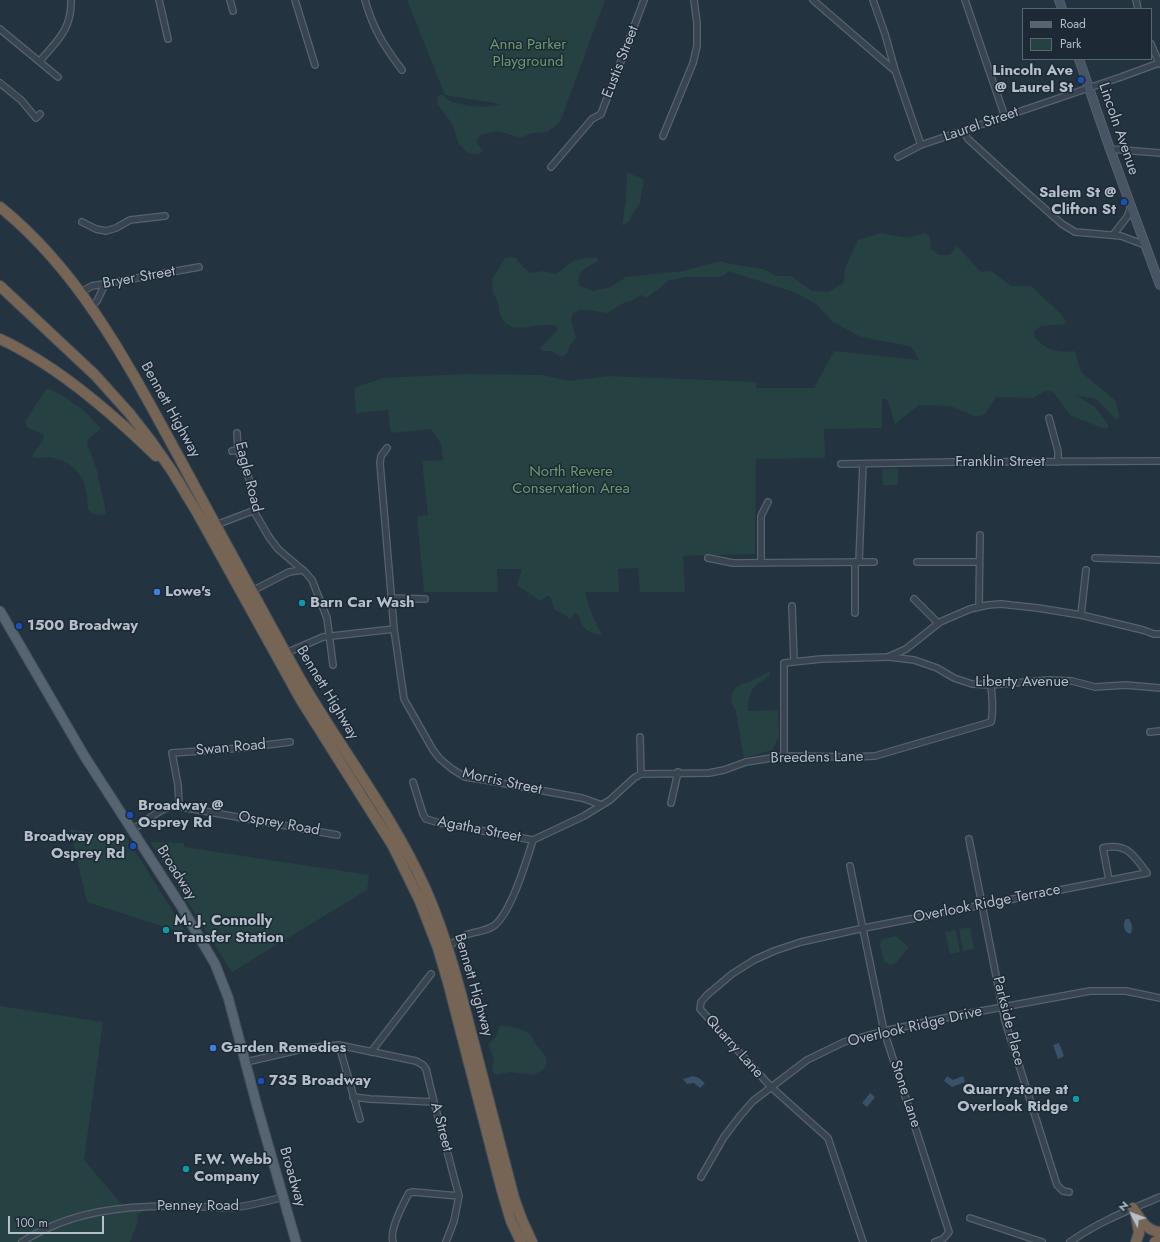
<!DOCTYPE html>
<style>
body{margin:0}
#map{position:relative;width:1160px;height:1242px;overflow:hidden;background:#243340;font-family:Jost,sans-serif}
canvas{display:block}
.legend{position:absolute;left:1022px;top:8px;width:130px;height:52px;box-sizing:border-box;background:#1d2935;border:1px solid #596571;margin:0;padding:5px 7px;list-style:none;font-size:12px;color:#b4bfca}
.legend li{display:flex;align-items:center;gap:8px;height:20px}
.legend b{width:20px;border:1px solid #596571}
.north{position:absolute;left:1112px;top:1194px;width:40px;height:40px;-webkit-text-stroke:3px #1d2935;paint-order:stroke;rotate:312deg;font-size:11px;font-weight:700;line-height:16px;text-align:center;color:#b4bfca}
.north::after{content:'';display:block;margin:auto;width:14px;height:18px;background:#b4bfca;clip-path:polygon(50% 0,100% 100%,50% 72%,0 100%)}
.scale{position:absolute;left:8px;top:1216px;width:96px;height:18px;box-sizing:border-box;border:2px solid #b4bfca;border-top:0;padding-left:5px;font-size:12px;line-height:14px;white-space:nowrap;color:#b4bfca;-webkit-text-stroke:3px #1d2935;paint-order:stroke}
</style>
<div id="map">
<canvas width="1160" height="1242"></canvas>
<ul class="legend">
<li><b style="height:5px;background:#566370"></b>Road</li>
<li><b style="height:11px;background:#264141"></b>Park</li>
</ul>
<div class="north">N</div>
<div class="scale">100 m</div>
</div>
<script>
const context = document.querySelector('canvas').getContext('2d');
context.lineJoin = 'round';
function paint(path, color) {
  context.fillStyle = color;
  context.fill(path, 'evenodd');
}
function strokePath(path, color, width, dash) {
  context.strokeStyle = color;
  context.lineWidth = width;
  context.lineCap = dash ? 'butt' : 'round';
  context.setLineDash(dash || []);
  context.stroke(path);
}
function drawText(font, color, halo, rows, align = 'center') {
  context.font = font + ' Jost,sans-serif';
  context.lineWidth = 3;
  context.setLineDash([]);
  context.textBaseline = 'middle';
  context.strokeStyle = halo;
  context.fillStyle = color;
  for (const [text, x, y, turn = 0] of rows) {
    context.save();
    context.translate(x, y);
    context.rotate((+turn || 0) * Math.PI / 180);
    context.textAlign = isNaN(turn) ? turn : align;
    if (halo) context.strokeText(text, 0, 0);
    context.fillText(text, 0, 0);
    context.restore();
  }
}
paint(new Path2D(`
 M407,0H605L560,122L547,132L532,133L520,138L498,131L480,135L476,142L483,151C476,160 462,150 458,142C455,136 455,130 452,124C448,117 442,110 437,104L438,96L442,94C445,97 448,100 452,102C463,106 490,109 500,104L445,95Z
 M629,173L644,180L640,203L635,210L629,221L622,226L626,199L627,174Z
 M881,233L907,238L925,233L930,237L931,249L939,255H950L957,246L981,272L991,271L1011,286H1031L1062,315L1066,324L1041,326L1034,331L1035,338C1049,351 1056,353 1075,351L1081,372L1116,401L1120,417L1116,420L1096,399L1075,395L1094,406L1108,424V428L1104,429L1070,415L1054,393L1047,390L1033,398L996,397L985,414L976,417L951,406L919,405L895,424L887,399H882V428L824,429L825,458L756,459L755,554L683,556L685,592H640L638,568L618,569L619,592H585L591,613L602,635C594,634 585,632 581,623C580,618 579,615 575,612L571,619L569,620L566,615L556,611L554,608L550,596H547L540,601L517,585L522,569H497L498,592H424L417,516L428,515L422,461L443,460L441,444L431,429L391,433L388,410L356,413L354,388L383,378L466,374L542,375L569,381L608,376L757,382L756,388H814L834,351L919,360L913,349L909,346L861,337L833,322L816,304L794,292L728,271L725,275L720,277H686L667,281L659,289L651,294L648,298L641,295L631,301L625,302L607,313L588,310H580L576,312L573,314L571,320L576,338L570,345L567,354L561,357L552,351H542L540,348L556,332L558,329L556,326C552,325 548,325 544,325C529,325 508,336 500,314C498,307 499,298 493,294L492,280L505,258L511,257L516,258L523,267L531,273L543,271L556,274L573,261L586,258H598V261C588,266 574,273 580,286L593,291L611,287L626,277L683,271L721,261L726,263L763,269L777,276H791L812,291L829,292L844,282L845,268L858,240Z
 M47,388C70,399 85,409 101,429L89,438L87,443L98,473V478L105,506L106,513L101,515L93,514L88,509C87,505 88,500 87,496C85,476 74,463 54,458C47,455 40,460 32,457C35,449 43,444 44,435L27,427L25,421Z
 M898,468V485H883L882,469Z
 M770,672V675C765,680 758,682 754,687C750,692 747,705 748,711L778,710L779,737L772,750L744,758L736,712L737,711C729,704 729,691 740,685C745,683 750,682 755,679C760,677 764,673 770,672Z
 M70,829L127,838L184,929L180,932L87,902Z
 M150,842L184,843V847L369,875L367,890L232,972Z
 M970,927L974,949L963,951L959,929Z
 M956,930L960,952L950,954L945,932Z
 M896,936L909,947L895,964L890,965L884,962L880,944L883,939Z
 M0,1006L103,1022L84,1160L124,1207L143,1210L141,1213L137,1214L138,1222L130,1242H0Z
 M500,1025C507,1026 526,1029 531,1035C533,1038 534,1043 537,1046C542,1052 546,1054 547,1062L543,1070L533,1075L511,1072L497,1075L494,1073L492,1069L494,1059L488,1045L489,1043L495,1038Z`), '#264141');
paint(new Path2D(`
 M1126,919H1129C1132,924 1134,930 1130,934C1124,932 1122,924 1126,919Z
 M1059,1043L1064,1056L1058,1059L1053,1045Z
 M693,1076L699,1078L705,1083L700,1088L694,1083L687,1084L683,1079Z
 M947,1076L953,1080L963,1076L965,1082L952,1087L944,1081Z
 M870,1093L875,1097L867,1107L862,1103Z`), '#385269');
const street = new Path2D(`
 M159,0L168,39
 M230,0L233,11
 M295,0L315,65
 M365,0C373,29 384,46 402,70
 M813,0L894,70
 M873,0L885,34L895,70L921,145
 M965,0L1005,117
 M1136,0L1138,9
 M0,29L58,77
 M1151,44L1159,63
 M40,61C57,41 72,29 71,0
 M0,83L21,100L36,118L40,114
 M963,131L968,139L1026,192L1062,224L1075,232L1121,236L1145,245
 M663,136L693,63L697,46V23L694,0
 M1110,149L1160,153
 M898,157L921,145L1121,77L1159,63L1160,64
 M551,167L592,119L601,114L644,0
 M82,222L96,229L106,231L116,228L130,220L165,216
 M1113,235L1127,217L1131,207
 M81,292L92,286L199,267
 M91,307L97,301L105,284
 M1049,418L1058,451V462
 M237,433L238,450L249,479L255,507V513L269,537L278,549L306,573L312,580L327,618L333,665
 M387,448L381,456L380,463L394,629L404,699L433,750L440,759L452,769L465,777L485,780L582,798L602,805
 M232,451L238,450
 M841,464L954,462L1160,461
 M216,525L255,510
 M708,558L733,563L874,562
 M1095,558L1160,560
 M761,562V516L768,502
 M859,562L863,464
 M917,562H979
 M252,591L289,572L303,570
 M392,598L425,599
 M914,599L938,623
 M792,606L794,662
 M979,606L980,535
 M855,613V562
 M1081,615L1086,570
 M286,653L323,637L394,629
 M889,657L914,660L937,668L954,678L972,684L991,685L1049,680L1072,681L1095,687L1126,685L1160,688
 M1150,732L1160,731
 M640,737L641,774
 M784,756V663L821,659L888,657L906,649L940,622L970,609L988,605L1001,604L1038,608L1081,615L1143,630L1154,634H1160
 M413,782L423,814L426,819L440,823L533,840
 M671,803L678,772
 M179,806L178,785L172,753L242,748L290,742
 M132,830C145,822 161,807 176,806L337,835
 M969,839L1005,1021L1057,1185L1063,1191L1069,1192
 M850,866L884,1031L949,1232L943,1239L935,1242
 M448,947C453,943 460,938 466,935C475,931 486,932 495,925C512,910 526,862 533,840L584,816L610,800L634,778L641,774L709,773L724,770L746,762L784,756L852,757L875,756L991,722C994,710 992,697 991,685
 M339,1045L360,1119
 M371,1052L431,974
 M246,1062L307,1048L339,1045L416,1061L423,1065L426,1069L434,1102L459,1196L454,1221L446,1242
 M353,1097L370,1099L434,1102
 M701,1177L724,1137L740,1116L753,1101L807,1060L844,1042L884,1031L954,1016L1090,991H1126L1160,998
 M970,1218L1042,1242
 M22,1242C70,1211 125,1205 180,1206C200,1206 219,1209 238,1207C253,1205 268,1201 283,1197
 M393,1242C389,1230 403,1204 409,1193L413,1192L459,1196
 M863,1242L828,1138L771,1087L700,1009L701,1002L707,995L732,974L754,960L774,951L801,942L864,928L1147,873C1134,856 1127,842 1103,848L1109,880
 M1070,1242C1098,1222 1129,1210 1160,1197`);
const secondary = new Path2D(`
 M1059,0L1062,9
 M1079,59L1110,149L1160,285`);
const primary = new Path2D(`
 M0,611L85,757L181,906L215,964L228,997L257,1106L296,1242`);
const highway = new Path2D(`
 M0,207C82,273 130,368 180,459C219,532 259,604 299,677C340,748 392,814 426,890C447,938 460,989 473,1040C487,1093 500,1145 514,1198L522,1220L532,1242
 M0,286L95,375L130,414L151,441L172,471L198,514L301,700L393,846L419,899L438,948L448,982L501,1187L511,1221L521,1242
 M0,339C14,345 27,353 40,361C83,388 120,421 156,456
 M1133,1208C1140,1219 1146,1231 1160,1232
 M1136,1215L1139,1233L1136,1242
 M1155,1242L1160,1240`);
strokePath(street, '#56626d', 8);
strokePath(secondary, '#56626d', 10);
strokePath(primary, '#44505c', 11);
strokePath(highway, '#434f5a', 12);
strokePath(street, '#384450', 5.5);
strokePath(secondary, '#465463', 8);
strokePath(primary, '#566370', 9);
strokePath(highway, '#766555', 10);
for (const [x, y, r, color] of [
 [1081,80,4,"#1a4fb4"],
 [1124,202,4,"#1a4fb4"],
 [157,592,4,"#3f7fe0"],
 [302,603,4,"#0f9aa8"],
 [19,626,4,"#1a4fb4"],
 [130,815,4,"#1a4fb4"],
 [133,846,4,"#1a4fb4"],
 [166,930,4,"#0f9aa8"],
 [213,1048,4,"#3f7fe0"],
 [261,1081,4,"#1a4fb4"],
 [1076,1099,4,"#0f9aa8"],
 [186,1169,4,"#0f9aa8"]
]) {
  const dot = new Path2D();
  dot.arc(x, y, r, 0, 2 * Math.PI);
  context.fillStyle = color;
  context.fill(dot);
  strokePath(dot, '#1d2935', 1.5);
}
drawText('15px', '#6a9c70', '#1d2935', [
 ["Anna Parker",528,45],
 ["Playground",528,62],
 ["North Revere",571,472],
 ["Conservation Area",571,489]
]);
drawText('15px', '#b4bfca', '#1d2935', [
 ["Eustis Street",621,62,-69],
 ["Laurel Street",981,125,-19],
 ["Lincoln Avenue",1118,129,71],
 ["Bryer Street",139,278,-10],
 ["Bennett Highway",170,410,61],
 ["Franklin Street",1000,462],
 ["Eagle Road",248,477,76],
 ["Liberty Avenue",1022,682],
 ["Bennett Highway",327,693,59],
 ["Swan Road",231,748,-5],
 ["Breedens Lane",817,758,-1],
 ["Morris Street",502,782,12],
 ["Osprey Road",279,824,10],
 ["Agatha Street",479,830,11],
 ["Broadway",176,873,58],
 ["Overlook Ridge Terrace",987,904,-11],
 ["Bennett Highway",473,985,74],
 ["Parkside Place",1008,1021,76],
 ["Overlook Ridge Drive",915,1027,-13],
 ["Quarry Lane",734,1047,48],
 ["Stone Lane",905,1094,72],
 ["A Street",441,1127,75],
 ["Broadway",292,1177,74],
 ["Penney Road",198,1206]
]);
drawText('bold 15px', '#b4bfca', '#1d2935', [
 ["Lincoln Ave",1073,71,"right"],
 ["@ Laurel St",1073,88,"right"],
 ["Salem St @",1116,193,"right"],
 ["Clifton St",1116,210,"right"],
 ["Lowe's",165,592],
 ["Barn Car Wash",310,603],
 ["1500 Broadway",27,626],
 ["Broadway @",138,806],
 ["Osprey Rd",138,823],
 ["Broadway opp",125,837,"right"],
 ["Osprey Rd",125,854,"right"],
 ["M. J. Connolly",174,921],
 ["Transfer Station",174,938],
 ["Garden Remedies",221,1048],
 ["735 Broadway",269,1081],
 ["Quarrystone at",1068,1090,"right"],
 ["Overlook Ridge",1068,1107,"right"],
 ["F.W. Webb",194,1160],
 ["Company",194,1177]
], 'left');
</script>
